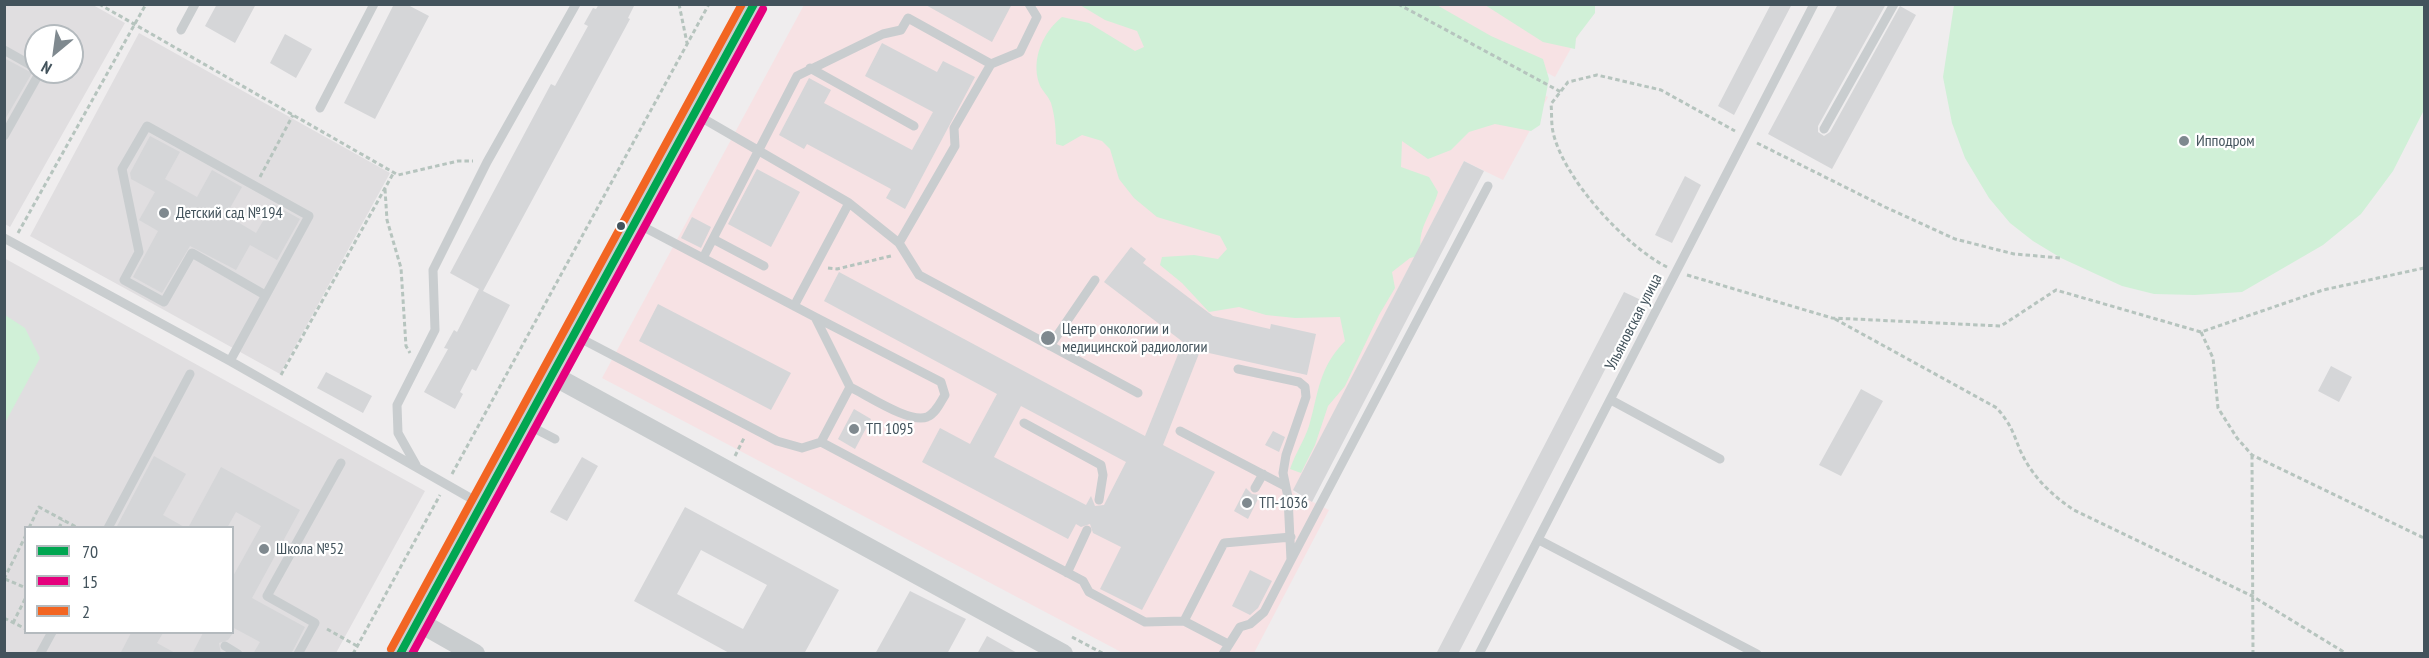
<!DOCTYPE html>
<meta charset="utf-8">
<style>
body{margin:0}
#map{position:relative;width:2429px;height:658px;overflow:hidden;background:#efedee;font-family:"PT Sans Narrow",sans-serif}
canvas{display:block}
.frame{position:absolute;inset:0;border:6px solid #43535c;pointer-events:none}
.legend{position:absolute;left:24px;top:526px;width:210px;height:108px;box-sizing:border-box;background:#fff;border:2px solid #b4babe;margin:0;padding:8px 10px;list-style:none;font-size:18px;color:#43535c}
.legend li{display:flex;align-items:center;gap:12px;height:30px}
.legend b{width:30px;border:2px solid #b4babe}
.north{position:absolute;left:24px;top:24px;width:60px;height:60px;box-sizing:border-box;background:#fff;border:2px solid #b4babe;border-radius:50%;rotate:209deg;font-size:16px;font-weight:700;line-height:24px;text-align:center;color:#43535c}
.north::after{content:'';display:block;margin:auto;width:21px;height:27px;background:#7f898f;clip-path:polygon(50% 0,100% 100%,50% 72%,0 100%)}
</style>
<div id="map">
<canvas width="2429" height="658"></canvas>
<div class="frame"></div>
<ul class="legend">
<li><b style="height:8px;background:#00a651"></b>70</li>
<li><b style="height:8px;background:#e5007d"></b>15</li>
<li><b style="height:8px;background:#f26522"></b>2</li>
</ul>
<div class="north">N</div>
</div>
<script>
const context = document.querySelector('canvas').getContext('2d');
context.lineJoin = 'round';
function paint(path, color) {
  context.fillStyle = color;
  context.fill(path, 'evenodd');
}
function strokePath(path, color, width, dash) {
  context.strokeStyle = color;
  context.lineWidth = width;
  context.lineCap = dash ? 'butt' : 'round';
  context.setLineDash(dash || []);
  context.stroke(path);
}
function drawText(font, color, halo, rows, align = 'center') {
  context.font = font + ' "PT Sans Narrow",sans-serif';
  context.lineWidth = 4.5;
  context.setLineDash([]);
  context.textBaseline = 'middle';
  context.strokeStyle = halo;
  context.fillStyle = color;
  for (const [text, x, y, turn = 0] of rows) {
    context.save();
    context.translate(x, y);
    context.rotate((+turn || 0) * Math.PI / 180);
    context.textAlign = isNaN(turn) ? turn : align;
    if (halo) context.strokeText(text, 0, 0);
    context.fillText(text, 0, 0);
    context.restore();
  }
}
paint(new Path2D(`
 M5,5H93L125,23L10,227L5,224ZM36,36H72V72H36Z
 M139,33L390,173L280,374L30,236Z
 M4,258L425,491L336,653H5ZM26,528H232V632H26Z`), '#e0dee0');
paint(new Path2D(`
 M804,5H1374L1548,97L1503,180L1464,161L1293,492L1329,510L1254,653H1123L602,378Z
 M1420,5H1595L1555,77Z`), '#f7e2e4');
paint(new Path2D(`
 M1435,4L1491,36L1543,59L1549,79L1540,125L1531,131L1495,124L1469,132L1451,150L1428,159L1402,141L1401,167L1429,177L1438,192C1432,214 1415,230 1422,255L1410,258L1392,272L1395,288L1379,315L1345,386L1328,406L1315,445L1301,473L1290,469C1295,454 1304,441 1309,426C1319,392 1318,369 1345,341L1340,317L1295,318L1266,315L1239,307L1209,312L1182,283L1160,265L1162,257L1194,255L1218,259L1227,249L1220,236L1157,217L1134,198L1119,179L1110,149L1102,141L1082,135L1063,146L1056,144C1056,130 1055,116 1051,103C1048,95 1041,90 1039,83C1031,59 1043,32 1062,17L1089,23L1135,51L1144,47L1137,31L1105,20L1080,5Z
 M1485,5H1595V13L1576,38L1575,49L1543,42Z
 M1954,5H2424V110L2393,171L2361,214L2323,245L2242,292L2195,295L2154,294L2122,286L2061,258L2033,241L2010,223L1989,198L1965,158L1952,123L1943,77Z
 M5,315L25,328L40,358L5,423Z`), '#d0f0d7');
paint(new Path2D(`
 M217,4H256L235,43L205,26Z
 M394,4H406L429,16L375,119L344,103Z
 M599,4H635L628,18L630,19L483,291L510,305L476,371L472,369L460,392L463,394L455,409L424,392L448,349L444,348L454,330L457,332L479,289L450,273L551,84L555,86L588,26L584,24L593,8L596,9Z
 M924,4H1012L992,42Z
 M1771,4H1792L1734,115L1718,106Z
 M1838,4H1886L1818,126V132L1824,136L1830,132L1900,6L1916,15L1832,169L1768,134Z
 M285,34L312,49L296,78L270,63Z
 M882,43L937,72L943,61L975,77L905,209L886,198L891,189L807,144L804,149L779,135L809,78L831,90L824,103L912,150L933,112L865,76Z
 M4,58L32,73L4,121Z
 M150,136L180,152L165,179L197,197L212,170L242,187L226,215L256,233L273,204L300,219L277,260L250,245L236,270L190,246L162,293L133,277L158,231L139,220L155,192L131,179L130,173Z
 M1464,161L1484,171L1312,502L1293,490Z
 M757,169L800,192L771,247L728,224Z
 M1685,176L1701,185L1672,243L1655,235Z
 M692,217L711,227L701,248L681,238Z
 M1131,247L1146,259L1143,263L1213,316L1270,329L1271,324L1316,334L1307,375L1200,351L1163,445L1215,472L1142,610L1100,589L1121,547L1093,533L1090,524L1081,527L1076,524L1068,539L922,462L940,428L970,444L997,394L824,301L839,272L1145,436L1183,342L1104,282ZM1021,406L1126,462L1104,505L1095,506L1091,496L1086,505L994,457Z
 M1624,292L1641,300L1458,654H1436Z
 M658,304L791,373L771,410L639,341Z
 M2331,366L2352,377L2339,402L2318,391Z
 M326,372L372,396L363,413L317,388Z
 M1861,389L1883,401L1841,476L1819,465Z
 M854,409L871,419L855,449L838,439Z
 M1273,431L1285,437L1279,452L1265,445Z
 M154,456L186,474L163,515L186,528H116Z
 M582,457L598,466L567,521L550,512Z
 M221,467L300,510L252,598L305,627L291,654H253L260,642L232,627V578L261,526L236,512L227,528H188Z
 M1246,488L1252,494L1260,495L1248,519L1234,511Z
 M685,507L839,590L804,654H731L634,601ZM701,550L767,585L743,629L677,594Z
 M1250,570L1272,581L1258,608L1250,615L1232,606Z
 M910,591L966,619L947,654H875Z
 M131,633H163L157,643L177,654H120Z
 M203,633H233L228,640L219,643L221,654H192Z
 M987,636L1019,654H977Z`), '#d5d6d8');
strokePath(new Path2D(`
 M99,4L398,175L458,161H473
 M679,4L687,43
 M1398,4L1561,92
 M1757,143L1885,207L1955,239L2014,254L2061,258
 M260,177L293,115
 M385,189L387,220L401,268L406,346L410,353
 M18,233L146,4
 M1667,267C1625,246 1563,178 1553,132C1551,123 1552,113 1551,104L1568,82L1597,75L1661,90L1735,131
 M828,268L837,269L891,256
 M1687,275L1832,318L2001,326L2056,290L2201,332L2323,290L2424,268
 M1835,319L1997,408C2011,425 2012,430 2020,450C2031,475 2051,495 2074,510L2252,596L2347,654
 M2201,332L2213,358L2218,408L2237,438L2252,455L2424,538
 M281,375L394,172
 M2252,455L2253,654
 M735,456L744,438
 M452,474L709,4
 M29,528L39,507L78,528
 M59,528L63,520
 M4,579L26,535
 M5,579L26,588
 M4,618L26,629
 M13,623L26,597
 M327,629L357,646
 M1072,637L1104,654
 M353,654L440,495`), '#b6c4be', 3, [4.5, 3]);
strokePath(new Path2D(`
 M181,30L195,4
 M4,50L36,68
 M991,64L1020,52L1037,17L1029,4
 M810,68L914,126
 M320,108L374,4
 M697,115L849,203L899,243L919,275L1138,393
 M1824,129L1894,4
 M4,136L40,72
 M638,224L815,317L850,387L821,442L1083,581L1089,592L1145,622L1184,621L1228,644
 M4,238L230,361L479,503
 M713,239L764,266
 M703,258L797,76L883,34L901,30L908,18L991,64L954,128L955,146L899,243
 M794,306L849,203
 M815,317L941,382L945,395C940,403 936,413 927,417C910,424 867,395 850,387
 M576,336L777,441L802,448L821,442
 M1050,346L1095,280
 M230,361L309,216L147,126L122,169L139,252L124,280L164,302L192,253L265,295
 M1611,400L1720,459
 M1024,423L1101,465L1103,475L1099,500
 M528,425L555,439
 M1180,431L1285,486
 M416,465L398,433L397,405L435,330L433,270L487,162L576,4
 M1255,488L1263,474
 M108,528L190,374
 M1539,540L1757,654
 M1291,560L1488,186
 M1067,573L1087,530
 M1184,621L1224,543L1291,537
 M225,646L238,654
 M40,654L52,632
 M298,654L315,623L267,596L341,463
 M1223,654L1240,627L1250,624L1264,612L1291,560L1288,497L1283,473L1286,455L1306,397L1305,387L1299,382L1238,369
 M1479,654L1814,4`), '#c9cdcf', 9);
strokePath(new Path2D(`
 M552,375L1063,654
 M417,621L475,654`), '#c9cdcf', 20);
strokePath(new Path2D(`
 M400,654L754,4`), '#caced1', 27);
strokePath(new Path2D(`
 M400,654L754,4`), '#00a651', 8);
strokePath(new Path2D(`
 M412,654L763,9`), '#e5007d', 8);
strokePath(new Path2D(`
 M391,649L742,4`), '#f26522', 8);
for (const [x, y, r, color] of [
 [2184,141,6,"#7f898f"],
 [164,213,6,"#7f898f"],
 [621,226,5,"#43535c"],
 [1048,338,8,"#7f898f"],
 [854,429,6,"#7f898f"],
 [1247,503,6,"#7f898f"],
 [264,549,6,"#7f898f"]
]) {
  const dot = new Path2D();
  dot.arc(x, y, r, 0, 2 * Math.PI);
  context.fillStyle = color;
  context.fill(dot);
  strokePath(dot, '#fff', 2);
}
drawText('16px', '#43535c', '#fff', [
 ["Ипподром",2196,141],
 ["Детский сад №194",176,213],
 ["Центр онкологии и",1062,329],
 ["медицинской радиологии",1062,347],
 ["ТП 1095",866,429],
 ["ТП-1036",1259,503],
 ["Школа №52",276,549]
], 'left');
drawText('16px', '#43535c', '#fff', [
 ["Ульяновская улица",1634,322,-63]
]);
</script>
